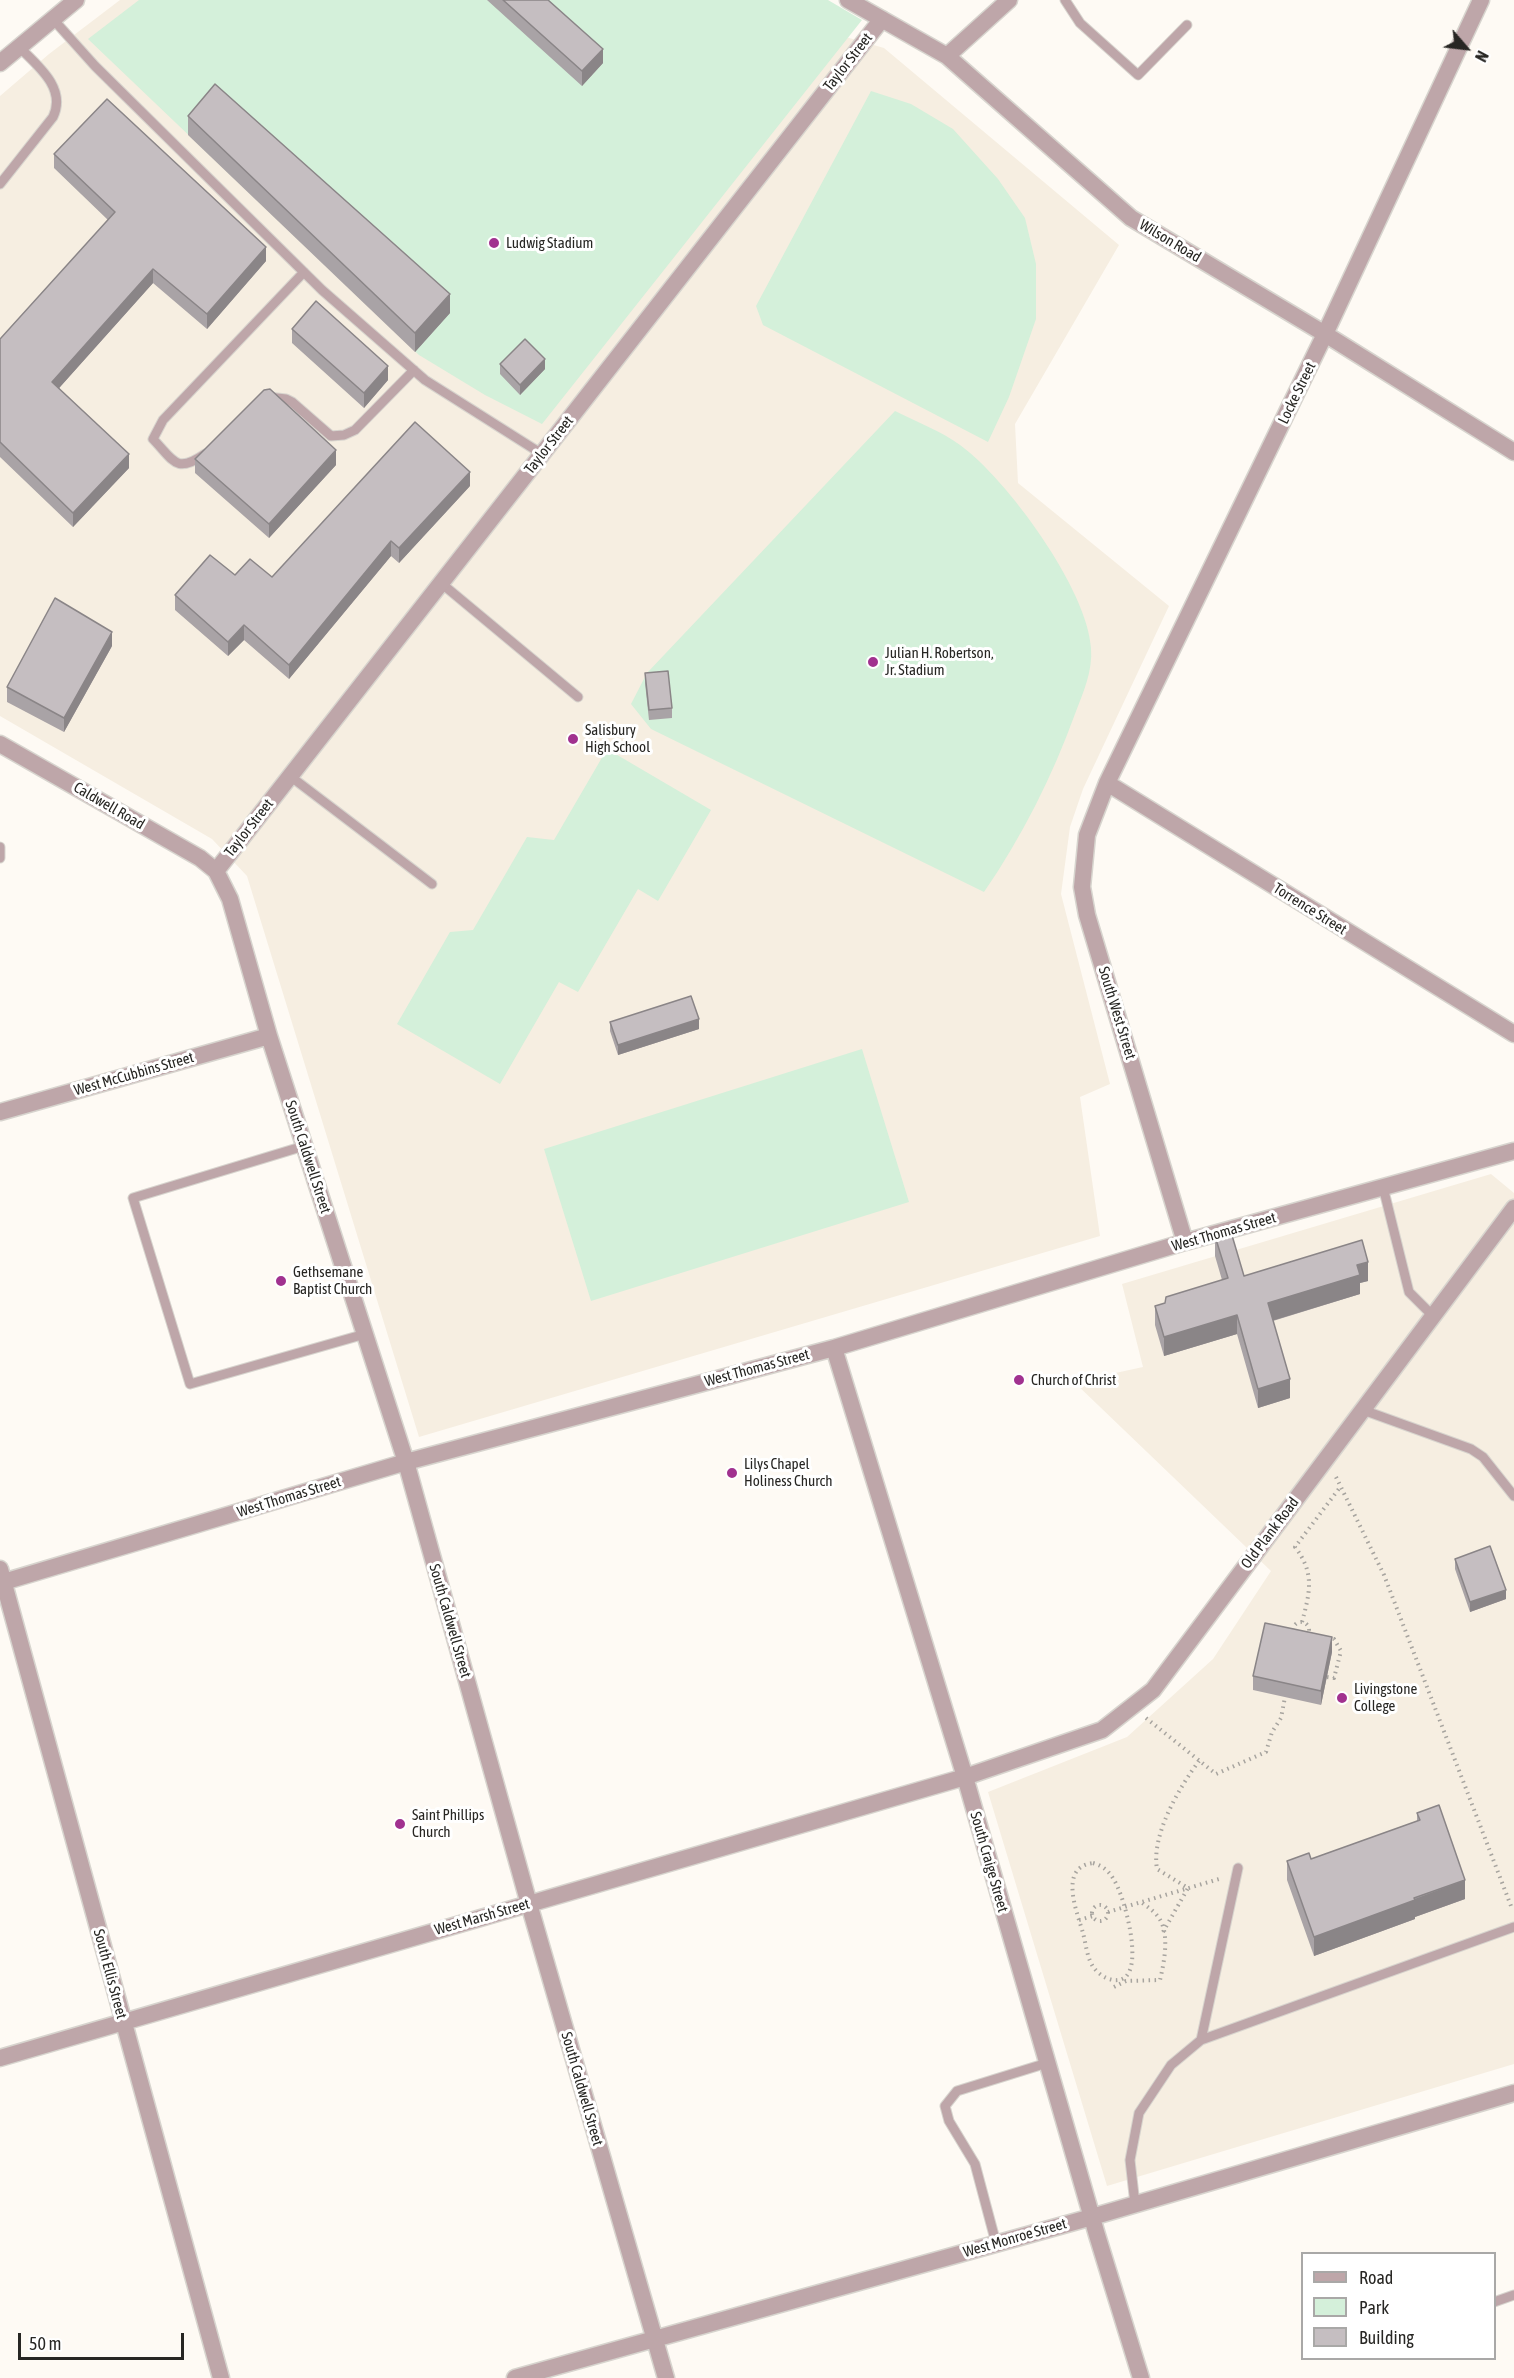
<!DOCTYPE html>
<style>
body{margin:0}
#map{position:relative;width:1514px;height:2378px;overflow:hidden;background:#fefaf4;font-family:"Asap Condensed",sans-serif}
canvas{display:block}
.legend{position:absolute;left:1301px;top:2252px;width:195px;height:108px;box-sizing:border-box;background:#fff;border:2px solid #a9a8a7;margin:0;padding:8px 10px;list-style:none;font-size:18px;color:#272623}
.legend li{display:flex;align-items:center;gap:12px;height:30px}
.legend b{width:30px;border:2px solid #a9a8a7}
.north{position:absolute;left:1436px;top:18px;width:60px;height:60px;-webkit-text-stroke:4px #fff;paint-order:stroke;rotate:118deg;font-size:16px;font-weight:700;line-height:24px;text-align:center;color:#272623}
.north::after{content:'';display:block;margin:auto;width:21px;height:27px;background:#272623;clip-path:polygon(50% 0,100% 100%,50% 72%,0 100%)}
.scale{position:absolute;left:18px;top:2333px;width:166px;height:27px;box-sizing:border-box;border:3px solid #272623;border-top:0;padding-left:8px;font-size:18px;line-height:21px;white-space:nowrap;color:#272623;-webkit-text-stroke:4px #fff;paint-order:stroke}
</style>
<div id="map">
<canvas width="1514" height="2378"></canvas>
<ul class="legend">
<li><b style="height:8px;background:#bea6a9"></b>Road</li>
<li><b style="height:16px;background:#d4f0da"></b>Park</li>
<li><b style="height:16px;background:#c5bec1"></b>Building</li>
</ul>
<div class="north">N</div>
<div class="scale">50 m</div>
</div>
<script>
const context = document.querySelector('canvas').getContext('2d');
context.lineJoin = 'round';
function paint(path, color) {
  context.fillStyle = color;
  context.fill(path, 'evenodd');
}
function strokePath(path, color, width, dash) {
  context.strokeStyle = color;
  context.lineWidth = width;
  context.lineCap = dash ? 'butt' : 'round';
  context.setLineDash(dash || []);
  context.stroke(path);
}
function drawText(font, color, halo, rows, align = 'center') {
  context.font = font + ' "Asap Condensed",sans-serif';
  context.lineWidth = 6;
  context.setLineDash([]);
  context.textBaseline = 'middle';
  context.strokeStyle = halo;
  context.fillStyle = color;
  for (const [text, x, y, turn = 0] of rows) {
    context.save();
    context.translate(x, y);
    context.rotate((+turn || 0) * Math.PI / 180);
    context.textAlign = isNaN(turn) ? turn : align;
    if (halo) context.strokeText(text, 0, 0);
    context.fillText(text, 0, 0);
    context.restore();
  }
}
paint(new Path2D(`
 M120,0H758L790,21L884,48L1119,245L1015,424L1018,483L1169,606L1083,789L1070,827L1061,894L1110,1084L1080,1097L1100,1236L419,1437L247,876L212,839L0,716V96L49,54Z
 M1491,1174L1514,1193V2064L1107,2186L988,1792L1127,1737L1213,1659L1271,1571L1074,1382L1143,1367L1122,1284Z`), '#f6eee1');
paint(new Path2D(`
 M139,0H828L862,20L542,424L485,395L419,355L88,39Z
 M871,91L911,104L953,129L998,179L1025,218L1036,264V319L1009,397L988,442L763,325L756,306Z
 M895,411C917,422 941,431 960,445C1007,479 1088,590 1091,648C1093,671 1083,693 1075,714C1052,777 1022,837 984,892L651,729L631,704L647,673Z
 M607,749L711,810L658,901L638,889L578,992L559,982L500,1084L397,1024L450,932L473,930L527,837L554,840Z
 M862,1049L909,1202L591,1301L544,1149Z`), '#d4f0da');
const service = new Path2D(`
 M1065,0L1080,23L1138,75L1187,25
 M52,18L95,66L322,290L425,380L542,454
 M0,184L53,117C67,88 37,65 18,46
 M268,397L286,399L292,402L331,436L344,435L355,430L414,370
 M205,454C176,474 174,461 153,439L163,420L304,272
 M441,583L578,697
 M290,776L432,884
 M0,847V858
 M304,1146L133,1198L190,1384L365,1334
 M1383,1187L1409,1292L1433,1316
 M1363,1410L1471,1449L1483,1457L1514,1496
 M1201,2040L1238,1868
 M1135,2204L1130,2160L1139,2113L1171,2065L1201,2040L1514,1927
 M996,2243L975,2164L949,2121L945,2106L957,2091L1047,2063
 M1494,2302L1514,2295`);
const minor = new Path2D(`
 M848,0L947,56L1131,218L1325,334L1514,452
 M947,56L1009,0
 M0,744L200,858L216,871L230,899L269,1036L406,1462L529,1904L666,2378
 M1107,783L1514,1034
 M216,871L882,19
 M0,1112L269,1036
 M1185,1242L1087,915L1082,887L1087,835L1107,783L1325,334L1481,0
 M834,1348L965,1777L1097,2235L1141,2378
 M0,1569L221,2378
 M0,1583L406,1462L834,1348L1185,1242L1514,1151
 M0,2058L965,1777L1102,1730L1153,1690L1514,1208
 M515,2378L1092,2217L1514,2093`);
const tertiary = new Path2D(`
 M0,63L76,0`);
strokePath(service, '#d7d4ce', 11);
strokePath(minor, '#d7d4ce', 19);
strokePath(tertiary, '#d7d4ce', 19);
strokePath(new Path2D(`
 M1336,1477L1384,1575L1511,1906L1514,1905
 M1293 1630a8 8 0 1 1 16 0a8 8 0 1 1-16 0Z
 M1302,1622C1310,1592 1315,1573 1295,1547L1341,1486
 M1327,1677L1334,1678L1341,1651L1334,1639L1330,1638
 M1146,1718L1216,1774L1266,1752L1272,1732L1281,1718L1285,1697
 M1093,1863C1103,1866 1109,1871 1114,1880C1124,1895 1145,1970 1122,1979C1112,1983 1100,1976 1094,1968C1087,1959 1086,1944 1083,1933C1077,1912 1058,1867 1093,1863Z
 M1092 1913a8 8 0 1 1 16 0a8 8 0 1 1-16 0Z
 M1108,1912L1219,1879
 M1079,1920L1093,1916
 M1163,1932L1188,1888L1157,1869C1151,1835 1179,1788 1199,1761
 M1114,1987L1126,1981L1160,1980C1164,1963 1170,1934 1159,1918C1155,1912 1148,1907 1141,1902`), '#a7a49f', 4, [1.5, 4.5]);
strokePath(service, '#bea6a9', 9);
strokePath(minor, '#bea6a9', 16);
strokePath(tertiary, '#bea6a9', 16);
paint(new Path2D(`
 M487,0H548L603,63L582,86Z
 M188,116L450,313L415,352L188,135Z
 M54,154L266,261L207,329L153,283L59,388L129,468L73,527L0,457V339L108,220L54,168Z
 M292,329L388,380L364,408L292,343Z
 M500,364L545,369L520,395L500,374Z
 M195,459L336,465L269,538L195,473Z
 M470,486L399,563L391,556L289,679L244,640L228,656L175,610V595L235,575L272,577Z
 M112,646L64,732L7,702V687Z
 M645,673L672,708V718L649,720L645,683Z
 M610,1022L699,1029L618,1055L610,1031Z
 M1215,1236L1244,1276L1368,1281L1360,1283V1294L1273,1321L1290,1398L1258,1408L1237,1334L1164,1356L1155,1325V1306L1165,1303L1222,1280L1215,1256Z
 M1455,1559L1506,1599L1470,1612L1455,1569Z
 M1332,1652L1321,1705L1253,1690V1676Z
 M1417,1813L1465,1899L1415,1917V1919L1314,1956L1287,1880V1861L1311,1859L1417,1821Z`), '#a9a3a6');
paint(new Path2D(`
 M603,49V63L582,86V71Z
 M266,247V261L207,329V314Z
 M153,269V283L52,396V382Z
 M450,294V313L415,352V333Z
 M545,359V369L520,395V385Z
 M388,366V380L364,408V393Z
 M336,450V465L269,538V524Z
 M129,454V468L73,527V513Z
 M470,472V486L399,563V548Z
 M391,541V556L289,679V665Z
 M244,625V640L228,656V642Z
 M112,632V646L64,732V718Z
 M699,1019V1029L618,1055V1045Z
 M1368,1262V1281L1360,1283V1294L1268,1322V1303L1357,1265Z
 M1237,1315V1334L1164,1356V1337Z
 M1290,1379V1398L1258,1408V1389Z
 M1506,1590V1599L1470,1612V1602Z
 M1332,1637V1652L1321,1705V1691Z
 M1465,1880V1899L1415,1917V1919L1314,1956V1937Z`), '#8a8587');
const building = new Path2D(`
 M503,0H548L603,49L582,71Z
 M215,84L450,294L415,333L188,116Z
 M107,99L266,247L207,314L153,269L52,382L129,454L73,513L0,442V339L115,212L54,154Z
 M316,301L388,366L364,393L292,329Z
 M525,339L545,359L520,385L500,364Z
 M270,389L336,450L269,524L195,459L264,390Z
 M415,422L470,472L399,548L391,541L289,665L244,625L228,642L175,595L210,555L235,575L250,559L272,577Z
 M55,598L112,632L64,718L7,687Z
 M668,671L672,708L649,710L645,673Z
 M691,996L699,1019L618,1045L610,1022Z
 M1231,1232L1244,1276L1362,1240L1368,1262L1357,1265L1360,1275L1268,1303L1290,1379L1258,1389L1237,1315L1164,1337L1155,1306L1165,1303L1166,1297L1228,1278L1215,1236Z
 M1490,1546L1506,1590L1470,1602L1455,1559Z
 M1265,1623L1332,1637L1321,1691L1253,1676Z
 M1439,1805L1465,1880L1414,1898L1415,1900L1314,1937L1287,1861L1309,1853L1311,1859L1420,1820L1417,1813Z`);
paint(building, '#c5bec1');
strokePath(building, '#8a8587', 1.5);
for (const [x, y, r, color] of [
 [494,243,6,"#a1318f"],
 [873,662,6,"#a1318f"],
 [573,739,6,"#a1318f"],
 [281,1281,6,"#a1318f"],
 [1019,1380,6,"#a1318f"],
 [732,1473,6,"#a1318f"],
 [1342,1698,6,"#a1318f"],
 [400,1824,6,"#a1318f"]
]) {
  const dot = new Path2D();
  dot.arc(x, y, r, 0, 2 * Math.PI);
  context.fillStyle = color;
  context.fill(dot);
  strokePath(dot, '#fff', 2);
}
drawText('15px', '#272623', '#fff', [
 ["Taylor Street",848,62,-52],
 ["Wilson Road",1170,241,31],
 ["Locke Street",1297,393,-64],
 ["Taylor Street",549,445,-52],
 ["Caldwell Road",109,806,30],
 ["Taylor Street",249,828,-52],
 ["Torrence Street",1310,909,32],
 ["South West Street",1117,1013,73],
 ["West McCubbins Street",134,1074,-16],
 ["South Caldwell Street",308,1157,72],
 ["West Thomas Street",1224,1232,-16],
 ["West Thomas Street",757,1368,-15],
 ["West Thomas Street",289,1497,-17],
 ["Old Plank Road",1270,1533,-53],
 ["South Caldwell Street",450,1621,74],
 ["South Craige Street",989,1862,74],
 ["West Marsh Street",482,1917,-16],
 ["South Ellis Street",110,1974,75],
 ["South Caldwell Street",582,2089,74],
 ["West Monroe Street",1015,2238,-16]
]);
drawText('15px', '#272623', '#fff', [
 ["Ludwig Stadium",506,243],
 ["Julian H. Robertson,",885,653],
 ["Jr. Stadium",885,670],
 ["Salisbury",585,730],
 ["High School",585,747],
 ["Gethsemane",293,1272],
 ["Baptist Church",293,1289],
 ["Church of Christ",1031,1380],
 ["Lilys Chapel",744,1464],
 ["Holiness Church",744,1481],
 ["Livingstone",1354,1689],
 ["College",1354,1706],
 ["Saint Phillips",412,1815],
 ["Church",412,1832]
], 'left');
</script>
